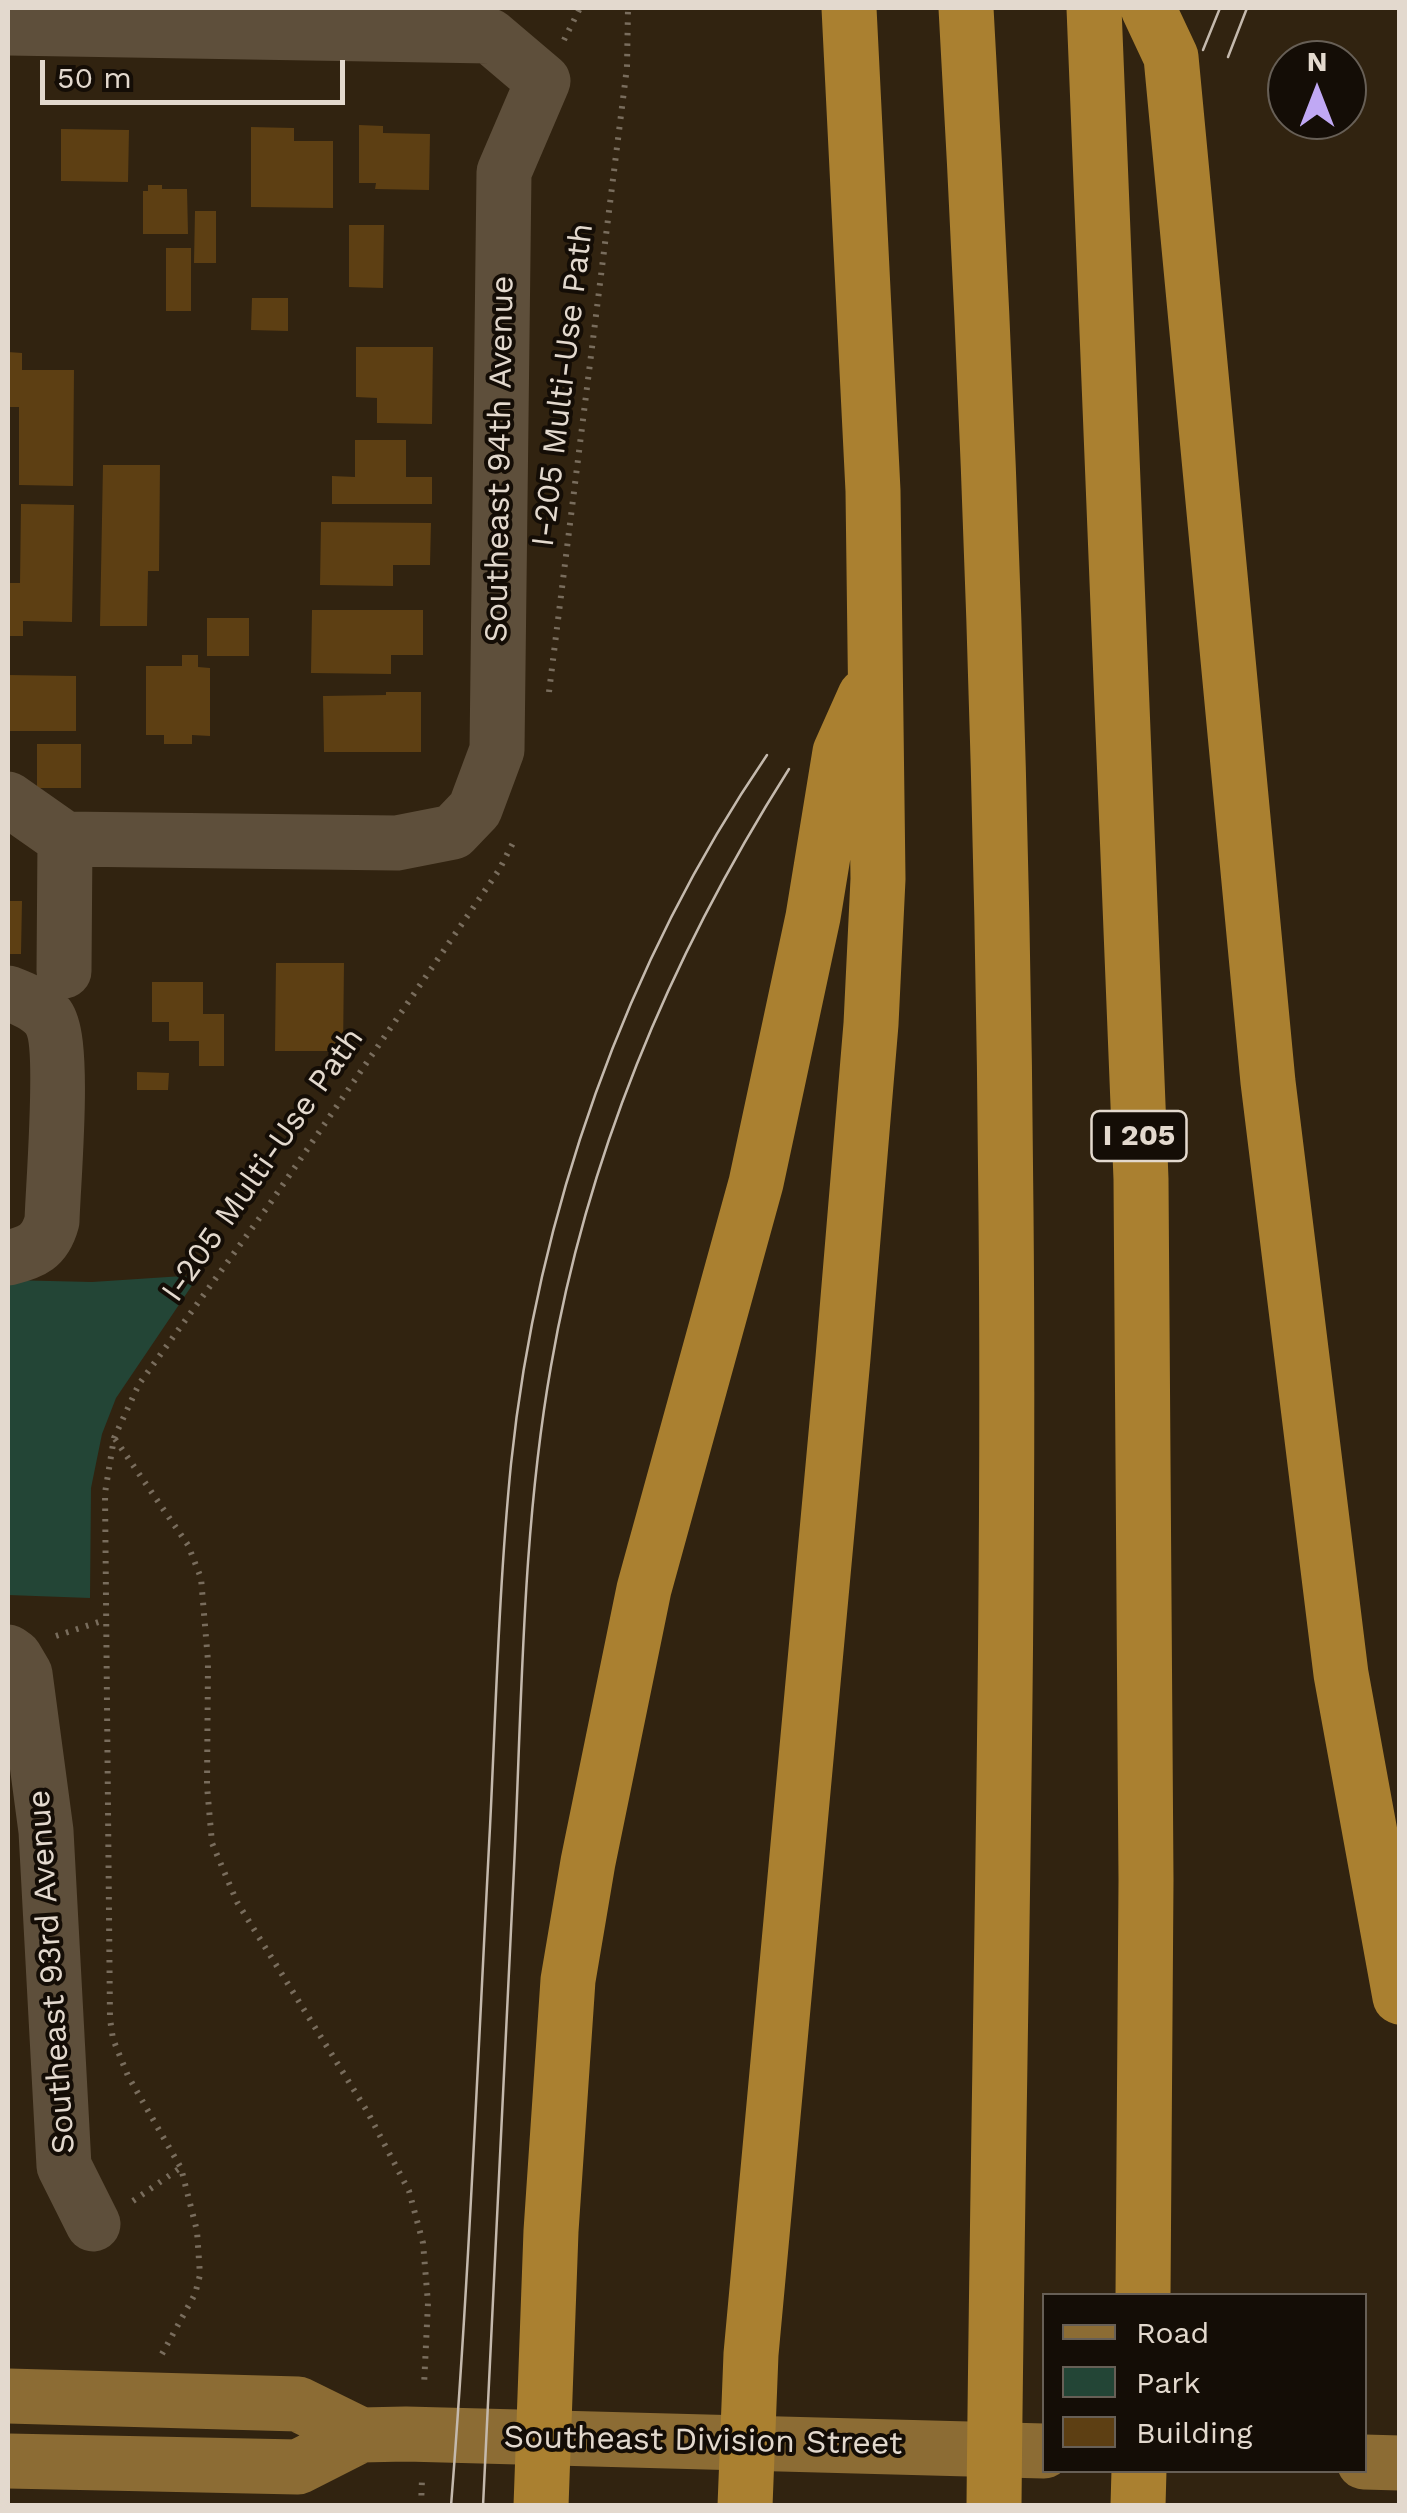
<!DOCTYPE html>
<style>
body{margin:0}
#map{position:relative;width:1407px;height:2513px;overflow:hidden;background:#312310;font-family:"Work Sans",sans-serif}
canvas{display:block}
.frame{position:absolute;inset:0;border:10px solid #e3d9ce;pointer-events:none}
.legend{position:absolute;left:1042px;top:2293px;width:325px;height:180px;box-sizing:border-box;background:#140d06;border:2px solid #675f56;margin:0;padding:12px 18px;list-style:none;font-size:30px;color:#e3d9ce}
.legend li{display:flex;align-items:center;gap:20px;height:50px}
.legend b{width:50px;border:2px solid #675f56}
.north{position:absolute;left:1267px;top:40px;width:100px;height:100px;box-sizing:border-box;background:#140d06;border:2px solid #675f56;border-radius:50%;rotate:0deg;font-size:28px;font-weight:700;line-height:40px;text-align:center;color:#e3d9ce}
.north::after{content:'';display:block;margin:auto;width:35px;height:45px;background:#c0a8f4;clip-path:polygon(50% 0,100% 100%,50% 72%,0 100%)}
.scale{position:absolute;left:40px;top:60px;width:305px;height:45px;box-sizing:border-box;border:5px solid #e3d9ce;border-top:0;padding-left:12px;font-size:30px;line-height:35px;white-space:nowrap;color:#e3d9ce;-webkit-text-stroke:8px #140d06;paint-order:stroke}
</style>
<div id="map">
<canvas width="1407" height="2513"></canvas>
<div class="frame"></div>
<ul class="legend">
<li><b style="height:12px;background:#8c6c34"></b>Road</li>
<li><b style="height:28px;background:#234536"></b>Park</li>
<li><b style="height:28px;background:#5d3f13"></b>Building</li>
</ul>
<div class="north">N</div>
<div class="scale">50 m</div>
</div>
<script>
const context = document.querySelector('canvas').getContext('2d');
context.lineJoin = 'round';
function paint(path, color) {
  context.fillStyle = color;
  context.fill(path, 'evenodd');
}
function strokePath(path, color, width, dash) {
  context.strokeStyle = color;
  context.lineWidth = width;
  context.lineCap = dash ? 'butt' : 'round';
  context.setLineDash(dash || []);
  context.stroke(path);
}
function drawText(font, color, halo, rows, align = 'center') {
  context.font = font + ' "Work Sans",sans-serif';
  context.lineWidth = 8;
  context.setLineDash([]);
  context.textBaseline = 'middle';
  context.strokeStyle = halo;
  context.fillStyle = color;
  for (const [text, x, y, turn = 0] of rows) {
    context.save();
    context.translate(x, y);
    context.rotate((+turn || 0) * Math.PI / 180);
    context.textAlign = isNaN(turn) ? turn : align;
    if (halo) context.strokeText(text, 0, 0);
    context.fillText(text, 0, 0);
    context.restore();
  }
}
paint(new Path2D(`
 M183,1276L197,1278L116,1398L102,1434L91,1488L90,1598L8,1595V1280L92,1282Z`), '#234536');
paint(new Path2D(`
 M359,125L383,126V133L430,134L429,190L375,189L376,183H359Z
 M251,127L294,128V141H333V208L251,207Z
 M61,129L129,130L128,182L61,181Z
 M148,185H162V189H187L188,234H143V191H148Z
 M195,211H216V263H194Z
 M349,225H384L383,288L349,287Z
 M166,248H191V311H166Z
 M252,298H288V331L251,330Z
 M356,347H433L432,424L377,423V398L356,397Z
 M8,352L22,353V370H74L73,486L19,485V407H8Z
 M355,440H406V477H432V504H332V476L355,477Z
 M103,465H160L159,571H148L147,626H100Z
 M21,504L74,505L72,622L23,621V636H8V583H20Z
 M321,522L431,523L430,565H393V586L320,585Z
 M312,610H423V655H391V674L311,673Z
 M207,618H249V656H207Z
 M182,655H198V667L210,668V736L192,735V744H164V735H146V666H182Z
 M8,675L76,676V731H8Z
 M386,692H421V752H324L323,696L386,695Z
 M37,744H81V788H37Z
 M8,901H22L21,954H8Z
 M276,963H344L343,1051H275Z
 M152,982H203V1014H224V1066H199V1041H169V1022H152Z
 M137,1072L169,1073L168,1090H137Z`), '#5d3f13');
strokePath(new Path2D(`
 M564,40L580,8
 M549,692L627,67L628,8
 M115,1439L188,1545L201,1578L208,1661L207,1786L212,1843L237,1902L367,2111L409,2191L423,2243L428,2303L424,2386
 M56,1636L105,1620
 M133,2201L180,2168
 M162,2354L195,2294L200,2275L197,2231L181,2168L128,2076L113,2039L110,2019L105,1493L114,1438L139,1384L271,1202L499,870L515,839
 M421,2506L422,2479`), '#796d5d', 6, [2.5, 8]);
strokePath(new Path2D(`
 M8,28L490,36L543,81L504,172L497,750L475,809L453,832L397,843L65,839L8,799
 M64,971L65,839
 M8,993C21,998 39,1005 48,1017C66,1042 53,1183 52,1221C45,1247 32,1252 8,1258
 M8,1652L15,1657L25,1674L46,1831L64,2166L93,2224`), '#5e4f3b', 55);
strokePath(new Path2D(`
 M8,2396L298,2404L361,2435
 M8,2461L298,2467L361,2435L406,2434L1044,2451
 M1364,2462L1400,2463`), '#8c6c34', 55);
strokePath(new Path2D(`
 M966,8C989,408 1003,811 1006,1212C1010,1643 998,2074 994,2506
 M1094,8L1141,1179L1146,1880L1143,2296
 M1148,8L1171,57L1268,1082L1341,1674L1400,1997
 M541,2506L551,2231L568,1980L588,1862L644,1589L756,1183L813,917L840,752L865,696
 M745,2506L751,2354L843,1358L871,1024L878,879L873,491L849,8
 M1138,2506L1139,2470`), '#aa8030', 55);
strokePath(new Path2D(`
 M1203,50L1220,8
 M1228,57L1247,8
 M451,2506C469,2280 478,2053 490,1827C496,1706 499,1585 511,1464C537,1214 625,963 767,755
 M483,2506C493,2293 503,2080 514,1868C522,1701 522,1531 551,1366C588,1151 673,952 789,769`), '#c4b9ad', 2.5);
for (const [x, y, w] of [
 [1139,1136,95]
]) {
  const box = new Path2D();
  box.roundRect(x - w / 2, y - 25, w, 50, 8);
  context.fillStyle = '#140d06';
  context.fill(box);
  strokePath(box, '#e3d9ce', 2.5);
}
drawText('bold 30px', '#e3d9ce', null, [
 ["I 205",1139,1136]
]);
drawText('32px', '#e3d9ce', '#140d06', [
 ["I-205 Multi-Use Path",563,385,-83],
 ["Southeast 94th Avenue",500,459,-89],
 ["I-205 Multi-Use Path",263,1165,-55],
 ["Southeast 93rd Avenue",52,1972,-94],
 ["Southeast Division Street",703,2441,1]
]);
</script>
